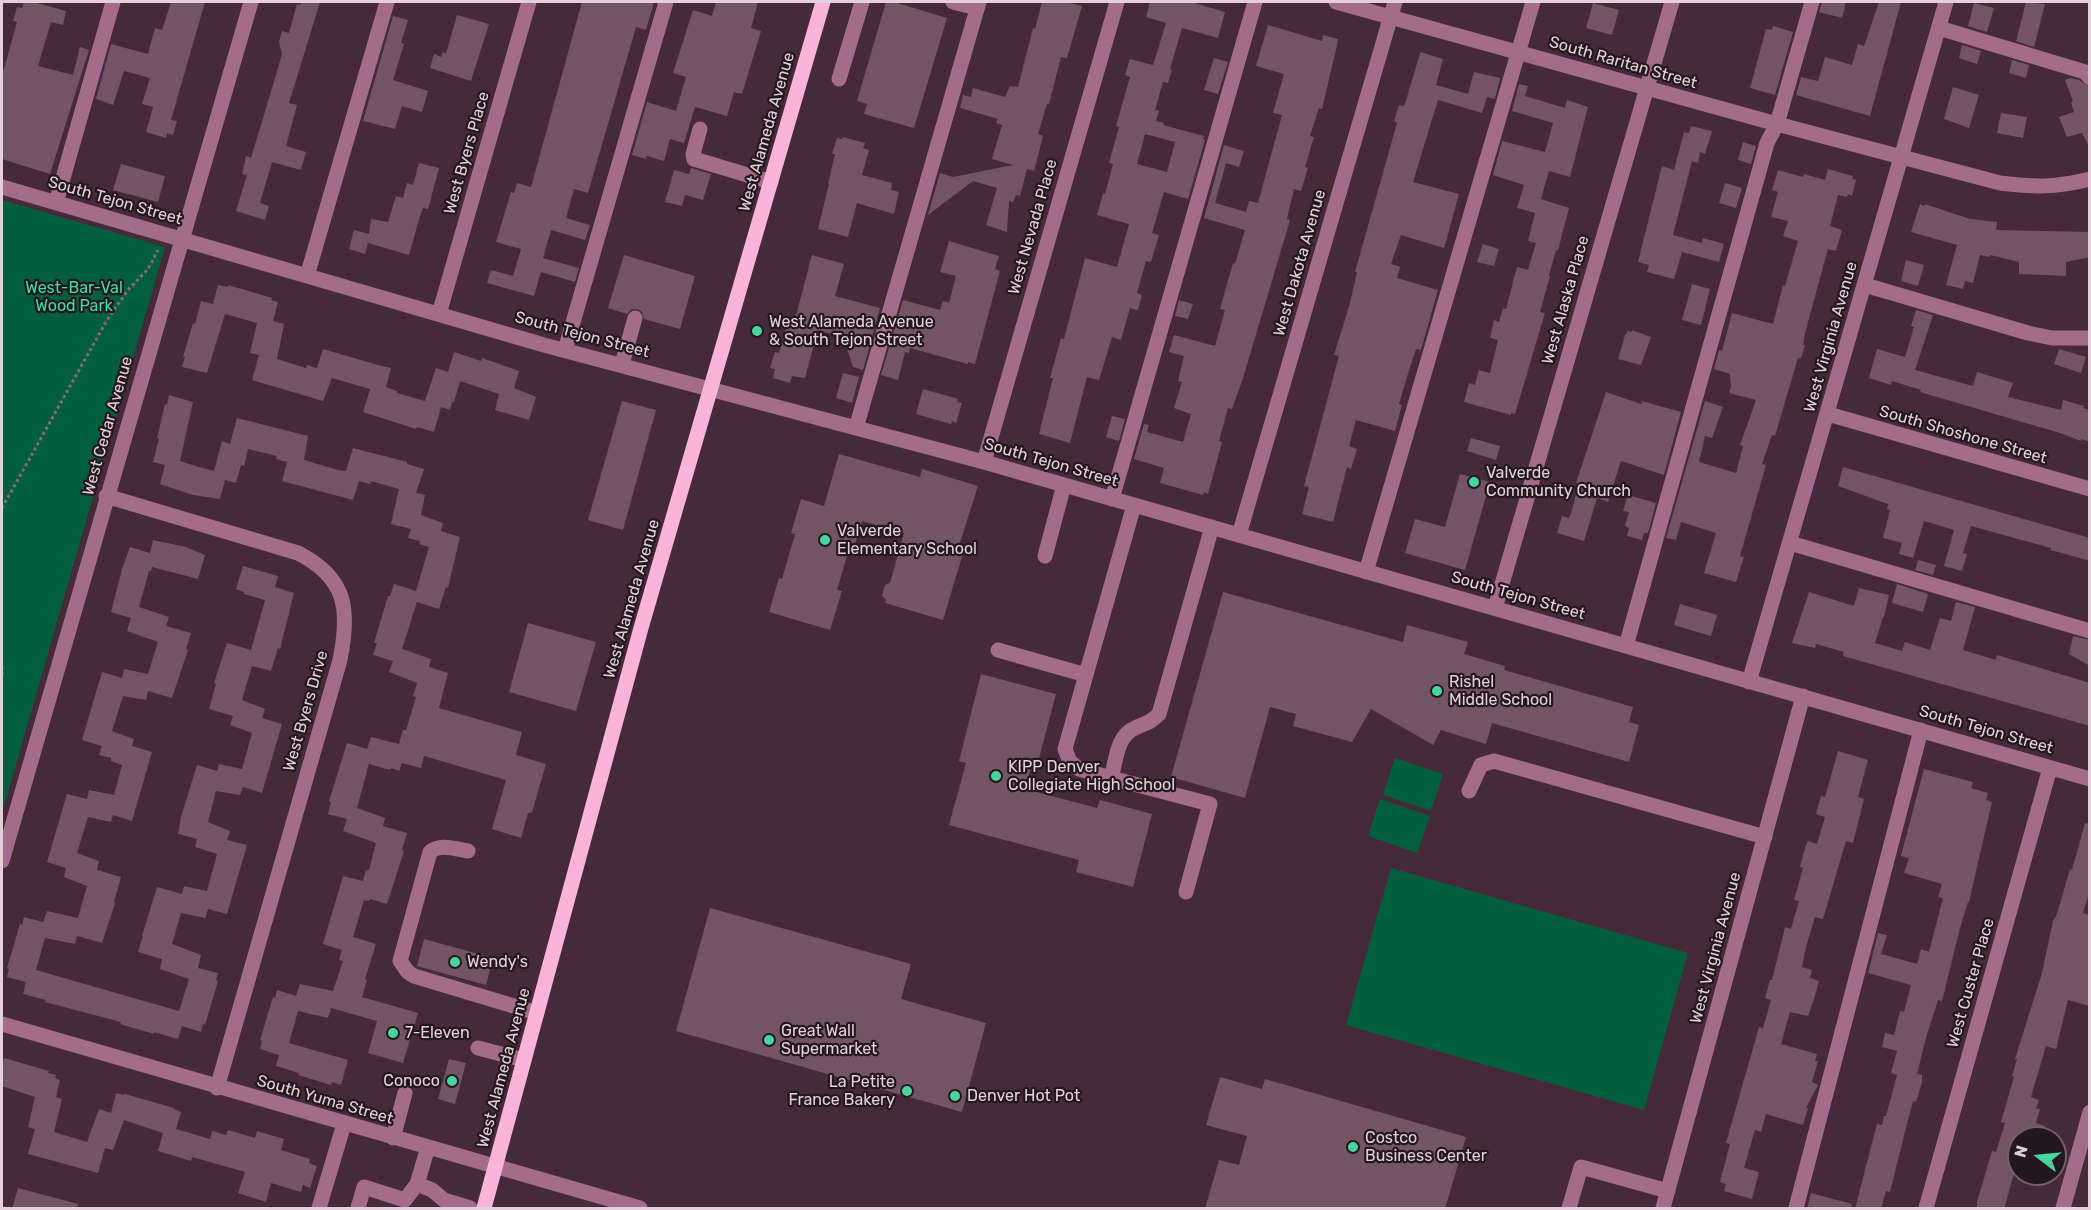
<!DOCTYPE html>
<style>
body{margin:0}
#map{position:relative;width:2091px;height:1210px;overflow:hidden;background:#462a39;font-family:Rubik,sans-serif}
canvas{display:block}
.frame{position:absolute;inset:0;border:3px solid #e3d0da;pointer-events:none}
.north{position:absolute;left:2007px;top:1126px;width:60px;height:60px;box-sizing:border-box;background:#24171e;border:2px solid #706169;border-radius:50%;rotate:286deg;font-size:16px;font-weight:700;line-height:24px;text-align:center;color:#e3d0da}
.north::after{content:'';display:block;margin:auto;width:21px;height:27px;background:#48d49d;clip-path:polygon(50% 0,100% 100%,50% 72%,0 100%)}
</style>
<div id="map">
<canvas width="2091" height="1210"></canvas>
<div class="frame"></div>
<div class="north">N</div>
</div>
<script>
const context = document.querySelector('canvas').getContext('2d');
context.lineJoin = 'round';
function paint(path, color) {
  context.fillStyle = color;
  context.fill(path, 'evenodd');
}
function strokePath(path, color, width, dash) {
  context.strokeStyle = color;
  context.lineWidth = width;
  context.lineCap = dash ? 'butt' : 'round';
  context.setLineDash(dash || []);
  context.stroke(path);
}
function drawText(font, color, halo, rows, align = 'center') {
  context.font = font + ' Rubik,sans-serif';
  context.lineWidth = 4.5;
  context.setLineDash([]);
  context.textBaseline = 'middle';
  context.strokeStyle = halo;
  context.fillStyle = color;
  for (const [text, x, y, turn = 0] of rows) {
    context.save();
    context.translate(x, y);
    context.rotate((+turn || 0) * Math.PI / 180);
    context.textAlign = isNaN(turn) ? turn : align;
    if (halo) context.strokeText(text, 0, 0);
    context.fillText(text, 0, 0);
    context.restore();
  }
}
paint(new Path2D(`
 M2,200L165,247L2,813Z
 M1395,758L1443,774L1431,811L1383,795Z
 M1380,799L1430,816L1417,853L1368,836Z
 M1391,868L1688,953L1644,1110L1346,1025Z`), '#035e40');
paint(new Path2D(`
 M24,2H33L66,11L63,25L51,22L38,66L73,75L80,47L89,50L50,174L2,159V76L17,22L13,21L17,7L22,8Z
 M171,2H205L171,120L177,121L173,135L167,133L166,138L146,132L153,107L142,104L150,78L124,71L113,105L96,99L111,44L148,54L155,28L162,30Z
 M301,2H320L289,103L297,105L286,146L306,152L301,170L272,162L260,203L269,206L265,220L236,211L247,175L242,174L246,156L251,158L278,68L282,54L279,42L282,31L289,33L297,4L300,5Z
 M582,2H654L646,30L636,27L588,193L574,189L566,218L590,225L585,240L551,230L543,258L579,268L575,282L541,272L534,296L487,283L491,270L513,276L521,249L496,242L511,192L514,193L517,183L531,187Z
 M716,2H758L751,28L761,31L742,94L734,92L727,116L695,107L684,143L670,139L664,161L647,156L646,159L632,155L647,102L676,111L686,77L673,73L693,10L712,16Z
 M886,2H894L947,18L914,128L864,114L867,104L857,101Z
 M1042,2H1066L1082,6L1067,58L1061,57L1049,104H1047L1038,134L1043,136L1034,171L1027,169L1020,196L1016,195L1013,202L1009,201L1007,232L986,225L997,188L973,181L928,215L940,173L953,177L1013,165L992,159L1002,125L996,123L998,119L960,108L963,95L971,97L973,88L1005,97L1010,86L1018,87L1033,28L1035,29Z
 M1150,2H1191L1225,12L1218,38L1182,28L1170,69L1172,70L1168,83L1163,82L1155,110L1159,111L1156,121L1164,123L1163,125L1204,136L1203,139L1205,140L1188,199L1164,192L1152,233L1159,235L1151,262L1146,261L1137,293L1142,295L1138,310L1130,308L1121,340L1112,337L1099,380L1087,377L1070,443L1039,434L1053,378H1050L1061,338L1064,339L1085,258L1117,267L1129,224L1097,215L1103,194H1105L1113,164L1109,163L1119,127L1116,126L1130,77L1125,75L1130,59L1153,65L1166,23L1146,17ZM1145,134L1175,142L1167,172L1137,164Z
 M1822,2H1846L1842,18L1819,12Z
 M1879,2H1901L1870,116L1796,95L1801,77L1818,81L1825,57L1852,65L1858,44L1864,46Z
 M2026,2L2045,4L2034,47L2016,41Z
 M1593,3L1619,10L1612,35L1586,28Z
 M1974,3L1994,8L1987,32L1968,26Z
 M457,15L489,24L471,81L430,68L434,54L441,57L443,52L446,54Z
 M393,16L408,20L401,43L404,44L393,80L428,91L422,112L402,106L395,129L363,121Z
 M1268,25L1322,41L1323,35L1338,39L1337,45L1322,109L1319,108L1310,136L1314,137L1305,167L1308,168L1301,191L1294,189L1287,219L1290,220L1274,274L1243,378L1232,409L1228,408L1219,441L1222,442L1208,494L1204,492L1203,495L1160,483L1164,468L1134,459L1144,424L1149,425L1147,432L1183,442L1191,414L1174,408L1182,382L1178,381L1184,356L1169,352L1174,335L1215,346L1225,310L1220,309L1233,263L1235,264L1245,230L1204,218L1224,145L1244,151L1239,167L1226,163L1215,203L1246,212L1249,201L1258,203L1282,115L1273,113L1284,74L1256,66Z
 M1773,26L1793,32L1775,95L1750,88L1766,29L1772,30Z
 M1962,45L1981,51L1977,64L1959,58Z
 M1421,52L1443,59L1436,85L1468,94L1474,72L1500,78L1495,99L1487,97L1482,113L1438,100L1413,182L1459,194L1448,234L1444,248L1401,235L1391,264L1400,267L1397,278L1438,290L1421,350L1416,349L1407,377L1399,404L1402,405L1395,431L1356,420L1349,446L1357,449L1351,469L1347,467L1333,522L1302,514L1309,487L1304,486L1339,356L1334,355L1350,303L1357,272H1355L1397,123L1394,121L1399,105L1404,106L1405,104L1420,53Z
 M1214,58L1228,62L1218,94L1204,90Z
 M2012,60L2029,65L2026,78L2009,73Z
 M2070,78L2079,80L2090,87V148L2082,133L2067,137L2059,117L2074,112L2071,102L2073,101L2065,80Z
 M1519,84L1528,86L1525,96L1565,108L1567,100L1588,107L1570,177L1549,171L1541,199L1569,208L1558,250H1556L1549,275L1550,276L1540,312L1545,313L1515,414L1511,413V415L1464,402L1469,383L1475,385L1479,370L1490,373L1498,340L1490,338L1494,320L1499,322L1503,308L1506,309L1517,267L1528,270L1536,243L1528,241L1535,213L1517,208L1524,185L1493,175L1502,141L1545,152L1553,123L1512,111Z
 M1953,87L1979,95L1969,128L1944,119Z
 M2001,113L2027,117L2023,138L1997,133Z
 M1691,126L1712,131L1705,154L1700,152L1698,163L1692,161L1673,235L1702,243L1703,238L1724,244L1719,262L1682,252L1674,279L1647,272L1649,265L1638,262L1662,166L1674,170L1684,132L1689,133Z
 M843,137L865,143L863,148L869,150L862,175L892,183L891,190L899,192L894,214L857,203L848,237L818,229L829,184H828L835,154H832L837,138L842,139Z
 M1743,142L1756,146L1751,164L1738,160Z
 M419,163L439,168L428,209L423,208L420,216L409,255L368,243L365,254L349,249L354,230L369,234L371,219L388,222L396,196L403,198L407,183L413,185Z
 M121,164L165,176L158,202L113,190Z
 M691,168L711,174L703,200L685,195L682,206L665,202L674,170L689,174Z
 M1828,169L1853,176L1852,179L1856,180L1852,196L1848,194L1847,197L1838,195L1830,226L1842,230L1836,251L1828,249L1805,333L1803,345H1805L1801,358H1798L1775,436L1772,435L1762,464L1766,465L1740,556L1744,557L1736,582L1704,573L1716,533L1681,522L1676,540L1666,538L1705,401L1723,407L1712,438L1705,436L1699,462L1736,473L1743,446L1740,445L1756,400L1729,393L1731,387L1730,374L1714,369L1719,350L1722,351L1732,313L1773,324L1783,285L1785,286L1798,241L1783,236L1788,221L1771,217L1778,192L1772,190L1778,170L1803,177L1804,174L1825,180Z
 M1725,183L1742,188L1736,208L1719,203Z
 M1920,204L1924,206L1925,204L1970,219L1997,222L1996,230L2090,232V257L2066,262V276L2019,274V262L1990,255V257L1980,255L1973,283L1965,281L1963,289L1946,285L1957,245L1911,232Z
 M949,241L999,256L995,269L1000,271L975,364L968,362V364L910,348L909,353L905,352L898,380L881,375L903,300L940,310L943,301L949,303L956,276L940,272Z
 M1483,244L1499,249L1494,266L1477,262Z
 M624,255L695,276L680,329L644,319L642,312L638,309H632L627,314L608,308Z
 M812,255L844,264L835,296L880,308L863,370L853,367L843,337L818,330L805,378L792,376L790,383L773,378L775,369L770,368L775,352L779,353L788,322L794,323Z
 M1906,260L1924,265L1918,286L1901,281Z
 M1692,284L1710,289L1701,325L1682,320Z
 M218,285L228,287V285L272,298L271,300L278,302L273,321L284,324L277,359L306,368L307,365L317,368L323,349L378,365L391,368L386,387L397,391V393L425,401L436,368L448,372L454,352L481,361L482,358L519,371L514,388L536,397L529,420L495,410L499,394L460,381L454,402H452L450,410L441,407L434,432L417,427L416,429L363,412L370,389L349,383L332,378L323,401L252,380L259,355L250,353L257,323L225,314L207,373L182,367L185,357H183L193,323L195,324L201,301L213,304Z
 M1179,300L1193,304L1188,319L1175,316Z
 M1916,310L1933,315L1915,370L1973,386L1977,372L2013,383L2008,397L2061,410L2063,400L2084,406L2083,408L2090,410V442L2081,439V441L2060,433L1920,392L1921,390L1892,381L1891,385L1869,378L1877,349L1905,357L1914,327L1911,326Z
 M1632,330L1651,337L1641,365L1618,359L1625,335L1628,331L1632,332Z
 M2059,349L2086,357L2081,373L2054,364Z
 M843,373L859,377L852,403L836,398Z
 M923,389L958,399L957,402L962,403L956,423L952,421L951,424L916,414Z
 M1606,392L1641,404L1642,401L1681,412L1664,475L1621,461L1608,502L1597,498L1584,541L1557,533L1562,516L1569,518L1571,513L1579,484L1576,483Z
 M169,395L193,402L180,461L199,467L214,471L222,441L230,444L237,418L308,436L304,460L338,470L346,471L353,448L407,462V464L424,469L416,493L425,495L421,515L443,523L441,531L460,537L448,588L446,587L439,609L417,602L402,649L431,659L429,667L448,673L439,708L522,732L516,755L546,764L532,812L528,813L521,838L492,829L506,780L424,756L421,768L402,763L399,771L391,768L390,770L369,764L357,808L385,818L383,826L407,833L402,850L404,851L387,904L370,899L369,901L364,900L353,937L376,944L365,979L367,980L362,997L418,1013L403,1063L368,1053L377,1021L331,1008L328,1018L298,1011L289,1043L348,1060L341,1085L332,1082L331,1085L298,1075L299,1073L276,1066L279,1055L260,1049L262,1041L260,1040L273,997L275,998L277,990L296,996L300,984L333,991L343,961L339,960L342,950L323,944L343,876L363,881L366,870H369L376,843L343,831L347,819L328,814L331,802L329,801L347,743L367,749L371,737L399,744L403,730H406L416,697L413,696L417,683L389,672L393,661L373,655L377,643H374L388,596H390L394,584L416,591L429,547L419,544L420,541L408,538L411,529L391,524L399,489L371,481L370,484L359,481L353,500L282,481L287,462L276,459L277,456L248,449L244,466L241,465L236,483L225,480L220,499L193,495L160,484L165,465L153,462L159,439L157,438L165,404L167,405Z
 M622,401L656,410L623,530L588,520Z
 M1112,416L1125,419L1119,441L1106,437Z
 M1471,438L1500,446L1496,460L1467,451Z
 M839,454L920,477L922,469L978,486L958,549L964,550L943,620L885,603L886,600L882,596L885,585L890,583L904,533L862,521L853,551L849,549L837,590L842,591L830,630L769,612L779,578L782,579L795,534L791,533L801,499L824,506Z
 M1843,467L2090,538V561L2051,550V548L1971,526L1963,553L1967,554L1962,571L1944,566L1954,530L1924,521L1913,558L1899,554L1902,543L1883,538L1890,510L1887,509L1888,504L1838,486Z
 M1460,474L1490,482L1465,570L1405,553L1415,519L1445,527Z
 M1628,495L1656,503L1648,533H1644L1642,540L1627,536L1629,528L1625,526L1629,512L1623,511Z
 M153,540L186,547L205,555L198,579L152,567L151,571H149L139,607L169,617L166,626L191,633L186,649L188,650L172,698L148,691L146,700L123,696L112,731L134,739L132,746L152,752L132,821L113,815L111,822L88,817L77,853L99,861L97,870L121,877L114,902L115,903L102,943L77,936L75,944L45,938L36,970L179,1011L189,979L160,969L162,959L138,952L143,936H142L157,887L182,894L184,886L207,891L217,854L195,847L197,839L178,834L181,817L197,765L217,771L219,764L242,769L252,733L230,725L233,716L209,709L216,684L214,683L227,643L251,650L265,600L244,594V592L236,589L243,566L278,576L275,587L294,593L280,649L278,648L271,671L252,666L242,700L265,709L262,718L282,724L262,793L243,787L240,795L216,791L208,822L230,831L227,840L247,845L227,914L208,909L205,918L181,913L172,944L201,955L198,968L218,973L216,980L218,981L205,1025L203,1024L201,1032L182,1026L178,1039L154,1032V1034L120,1024L121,1022L45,1002L46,1000L23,994L26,982L7,977L9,969L7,968L20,924L22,925L24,917L43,922L47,911L78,918L87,886L64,877L66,868L47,862L67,794L87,799L89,790L114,795L122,765L111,761V758L99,755L102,746L82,740L102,672L122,678L124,669L148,674L158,642L127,631L131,618L111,612L122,569L130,547L150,553Z
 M1918,560L1936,565L1933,575L1915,570Z
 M1897,584L1928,594L1923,612L1892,603Z
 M1859,588L1889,595L1884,617H1883L1875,643L1902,651L1905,642L1930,650L1940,618L1951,621L1956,602L1975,607L1963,650L1996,660L1997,655L2090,683V726L1843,656L1844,652L1816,644L1815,648L1792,643L1809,592L1854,606Z
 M1223,592L1403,642L1407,625L1468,642L1464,654L1505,666L1504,670L1633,707L1629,722L1639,725L1629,762L1492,723L1486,744L1441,730L1433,745L1371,709L1352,742L1293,726L1296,714L1270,707L1245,798L1171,777Z
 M1680,604L1717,615L1711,636L1674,625Z
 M528,623L596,642L576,711L509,692Z
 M2073,636L2090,640V666L2069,654Z
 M981,674L1056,694L1038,762L1033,760L1025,789L1097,808L1100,800L1152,814L1133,887L1076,872L1079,860L949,825L966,763L959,761Z
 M1838,751L1868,760L1858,797L1864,799L1853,843L1846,841L1823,919L1815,917L1806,947L1802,967L1812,970L1810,978L1819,981L1814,999L1808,1016L1790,1012L1781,1044L1817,1054L1815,1061H1818L1812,1082L1818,1085L1806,1108H1808L1803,1125L1766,1114L1761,1132L1755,1130L1744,1168L1759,1172L1752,1199L1724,1191L1726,1184L1720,1182L1730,1144L1726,1143L1759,1027L1763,1028L1771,1000L1765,998L1770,980H1772L1785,927L1791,929L1799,901L1794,900L1803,868L1800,867L1805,848L1808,841L1817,844L1825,817L1816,814L1821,796L1825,797Z
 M1924,769L1973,782L1971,788L1988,793L1986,800L1992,802L1969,902H1968L1960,928L1942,1001L1938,1000L1926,1038L1917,1074L1922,1075V1082L1916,1102L1913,1101L1909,1116L1890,1192L1886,1191L1881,1209H1855L1877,1124L1882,1125L1884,1116H1886L1897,1075L1891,1073L1897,1051L1882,1047L1885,1033L1894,1035L1900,1011L1904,1012L1911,985L1868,973L1878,933L1887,935L1881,954L1917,964L1921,949L1929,952L1943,898L1938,897L1942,884L1904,873L1909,858L1901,856Z
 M2085,823L2090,824V890L2083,913L2090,915V1006L2068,1000L2056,1049L2046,1046L2031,1097L2039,1100L2036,1108L2040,1109L2036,1123L2045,1126L2042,1138H2019V1171L2015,1170L2004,1209H1977V1202L1992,1151L1996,1152L2005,1123L2001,1122L2014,1077L2012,1076L2017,1059H2015L2042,973L2053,921L2057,914L2070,869L2072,870Z
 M710,908L911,964L901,999L986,1023L962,1112L676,1031Z
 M424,939L493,958L486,985L417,966Z
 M4,1058L49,1071L48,1073L56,1075L55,1078L60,1080L56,1097L62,1099L54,1132L87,1142L99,1109L111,1113L116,1093L124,1095L125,1094L174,1108V1109L181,1112L176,1129L210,1139L212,1131L226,1135L228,1130L255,1138L257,1131L284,1139L281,1150L310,1159L309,1163L317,1166L310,1188L303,1185L301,1192L271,1183L266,1202L238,1193L245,1172L192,1157L191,1161L158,1151L163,1133L124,1120L113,1150L105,1148L98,1173L28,1154L35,1129L28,1127L35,1097L2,1086V1067Z
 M449,1059L466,1063L455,1104L438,1099Z
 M1220,1077L1262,1089L1265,1079L1466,1137L1445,1209H1205L1219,1160L1239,1165L1247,1136L1206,1125Z
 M18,1188L78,1204L77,1209H12Z
 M1811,1193L1852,1204L1851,1209H1807Z`), '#735464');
strokePath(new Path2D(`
 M2,508L107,320L128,290L148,269L158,250
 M2,666V678`), '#856d7a', 3, [3, 3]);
strokePath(new Path2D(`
 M953,2L977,8
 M1336,2L1777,124L2000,183C2034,187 2055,188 2090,179
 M1939,28L2085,72L2090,78
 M839,79L862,2
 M700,129L693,154L694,159L771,182
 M2,187L544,345L984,462L2090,779
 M56,203L113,2
 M307,276L387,2
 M1865,285L2028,333L2052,338H2090
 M439,314L529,2
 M565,350L666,2
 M622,364L635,318
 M1828,414L2090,489
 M856,428L979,2
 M984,462L1117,2
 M106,496L298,553C347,578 350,610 340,660L217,1088
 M1112,499L1255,2
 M1134,505L1065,749L1070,762L1079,769L1111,778C1116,761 1117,735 1135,728C1147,722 1147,725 1159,714L1212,527
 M1239,535L1395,2
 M1790,543L2090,631
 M1045,556L1064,485
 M1366,572L1533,2
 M1495,608L1672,2
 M1626,646L1767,143L1777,124L1812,2
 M998,650L1086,675
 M1749,682L1946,2
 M1111,778L1210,804L1186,892
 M1469,791L1481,765L1494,761L1765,837
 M468,851C455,849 440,843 430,852L400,961L408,972L414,976L537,1013
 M2,861L251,2
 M2,1024L640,1208
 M478,1048L524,1060
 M393,1138L405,1093
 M428,1147L417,1184L432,1190L444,1200L470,1208
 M319,1208L344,1124
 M358,1208L364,1187L405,1200L417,1184
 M1569,1208L1581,1167L1668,1191
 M1663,1208L1803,696
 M1796,1208L1921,730
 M1926,1208L2050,768
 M2063,1208L2090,1112`), '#a46c8b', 15);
strokePath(new Path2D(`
 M484,1208L641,628L823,2`), '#fab4da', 15);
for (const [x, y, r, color] of [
 [757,331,6,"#48d49d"],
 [1474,482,6,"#48d49d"],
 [825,540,6,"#48d49d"],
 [1437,691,6,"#48d49d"],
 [996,776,6,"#48d49d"],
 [455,962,6,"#48d49d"],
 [393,1033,6,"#48d49d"],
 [769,1040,6,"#48d49d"],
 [452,1081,6,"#48d49d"],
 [907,1091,6,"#48d49d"],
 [955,1096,6,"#48d49d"],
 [1353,1147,6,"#48d49d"]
]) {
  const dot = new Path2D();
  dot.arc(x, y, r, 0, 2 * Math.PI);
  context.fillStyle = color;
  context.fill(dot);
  strokePath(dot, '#24171e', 2);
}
drawText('16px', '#e3d0da', '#24171e', [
 ["South Raritan Street",1623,63,16],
 ["West Alameda Avenue",767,132,-74],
 ["West Byers Place",467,153,-74],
 ["South Tejon Street",115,201,16],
 ["West Nevada Place",1033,227,-74],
 ["West Dakota Avenue",1300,263,-74],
 ["West Alaska Place",1566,300,-74],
 ["South Tejon Street",582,335,15],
 ["West Virginia Avenue",1831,337,-74],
 ["West Cedar Avenue",108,426,-74],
 ["South Shoshone Street",1963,435,16],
 ["South Tejon Street",1051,463,16],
 ["South Tejon Street",1518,596,16],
 ["West Alameda Avenue",632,599,-74],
 ["West Byers Drive",306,711,-74],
 ["South Tejon Street",1986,730,16],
 ["West Virginia Avenue",1716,948,-75],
 ["West Custer Place",1971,983,-74],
 ["West Alameda Avenue",504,1068,-75],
 ["South Yuma Street",325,1100,16]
]);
drawText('16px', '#43dda3', '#24171e', [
 ["West-Bar-Val",74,288],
 ["Wood Park",74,306]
]);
drawText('16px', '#e3d0da', '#24171e', [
 ["West Alameda Avenue",769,322],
 ["& South Tejon Street",769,340],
 ["Valverde",1486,473],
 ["Community Church",1486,491],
 ["Valverde",837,531],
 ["Elementary School",837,549],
 ["Rishel",1449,682],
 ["Middle School",1449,700],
 ["KIPP Denver",1008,767],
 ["Collegiate High School",1008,785],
 ["Wendy's",467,962],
 ["Great Wall",781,1031],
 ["Supermarket",781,1049],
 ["7-Eleven",405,1033],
 ["Conoco",440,1081,"right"],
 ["La Petite",895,1082,"right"],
 ["France Bakery",895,1100,"right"],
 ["Denver Hot Pot",967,1096],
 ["Costco",1365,1138],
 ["Business Center",1365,1156]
], 'left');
</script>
